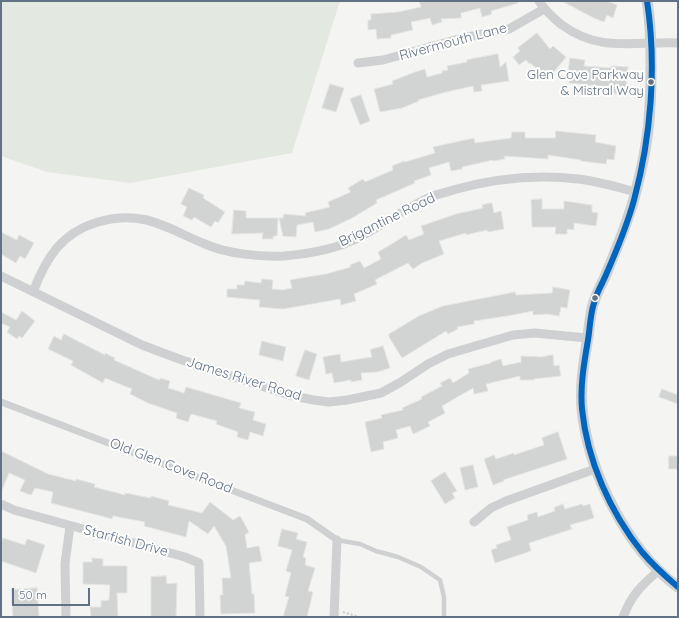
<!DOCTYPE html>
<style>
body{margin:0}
#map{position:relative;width:679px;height:618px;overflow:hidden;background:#f4f5f2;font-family:Quicksand,sans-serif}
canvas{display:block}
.frame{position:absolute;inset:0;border:2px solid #617186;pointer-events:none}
.scale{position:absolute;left:12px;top:588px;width:78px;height:18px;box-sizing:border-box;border:2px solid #617186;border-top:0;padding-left:5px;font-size:12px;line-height:14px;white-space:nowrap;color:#617186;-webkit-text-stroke:3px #fff;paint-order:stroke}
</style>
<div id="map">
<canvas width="679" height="618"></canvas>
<div class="frame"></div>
<div class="scale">50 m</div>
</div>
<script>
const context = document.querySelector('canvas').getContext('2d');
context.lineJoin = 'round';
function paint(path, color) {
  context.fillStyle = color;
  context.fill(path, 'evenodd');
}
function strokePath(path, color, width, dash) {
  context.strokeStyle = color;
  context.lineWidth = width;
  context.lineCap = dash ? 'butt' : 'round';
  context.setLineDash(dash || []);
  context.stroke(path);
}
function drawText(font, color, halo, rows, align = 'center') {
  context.font = font + ' Quicksand,sans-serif';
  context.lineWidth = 4;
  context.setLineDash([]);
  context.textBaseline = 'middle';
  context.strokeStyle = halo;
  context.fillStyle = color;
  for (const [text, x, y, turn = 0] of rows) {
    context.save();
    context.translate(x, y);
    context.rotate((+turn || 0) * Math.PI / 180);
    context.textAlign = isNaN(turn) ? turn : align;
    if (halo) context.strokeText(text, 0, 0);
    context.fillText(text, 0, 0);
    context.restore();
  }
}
paint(new Path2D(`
 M1,1H340L292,153L130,183L47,172L1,156Z`), '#e3e8e0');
const building = new Path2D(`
 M419,1H518V3L491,11L492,14L482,17L480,8L461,13V18L441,19L442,22L432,25L430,18L411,22L413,30L391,35V38L377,39L376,29L368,30V20H371V14L398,12L421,7Z
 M562,1H607L617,5L613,18L607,15L604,22L594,18Z
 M537,33L550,49L553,46L566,57L549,78L530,63L529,64L526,60L519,65L513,57L520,51L518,48Z
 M498,54L500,67L506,62L509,81L481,85L482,91L474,92L473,86L446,92L418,100L419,101L402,108L380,112L374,89L393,84L392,81L415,72L425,69L427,77L442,73V71L448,70L447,66L467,62V60Z
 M570,58L585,60L584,66L611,68L612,66L628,67L625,95L609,93L610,87L569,83L570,75H568Z
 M330,84L344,88L336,112L322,108Z
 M361,95L370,121L360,125L350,99Z
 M556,131L596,135L595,142L616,146L614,160L607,159L606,164L581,161V160L548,155V159L504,156L505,159L493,161V160L462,167V169L451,171L449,162L429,168L431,175L414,181L415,183L376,200L377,203L352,218L329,229L315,232L313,222L297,225L296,237L283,236L279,218H283L284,214L306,216L305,213L330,207L328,202L351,192L348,188L363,179L365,182L393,170L392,166L404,161L405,162L435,153L433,147L474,138L475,143L511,138L512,132H525V138H555Z
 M189,188L204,195L203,198L225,212L218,223L215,221L211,227L194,217L192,220L183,216L187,207L181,204Z
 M542,199V209H564V201L592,205V212L598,213L596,226L574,223V230L567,229V234H555L556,227H532L531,200Z
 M492,203L494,213L501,211L504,229L488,232L487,230L466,235V233L439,241L444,254L422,263L413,269L408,263L375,280L377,284L354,294L356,301L341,305L340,299L283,309L259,307L260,300L227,297V289H237V285H244L245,281L261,283L262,279L273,280L272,289L282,290L292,288L290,280L326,274L351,267L350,265L360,261L364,268L381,259L378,252L390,245L406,235L409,240L424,234L421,226L456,214L483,208L482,205Z
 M234,210L246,211V218H278L277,236H273V239H262L263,233L232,234Z
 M1,232L17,240L19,235L34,243L25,259L20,256L16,263L1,254Z
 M553,287L570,290L567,308L561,307L559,316L547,314L533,315V311L507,316L474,321V324L457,327L458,329L448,334L446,331L402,358L389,337V334L419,316L443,306L515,292L516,295L552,293Z
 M22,311L35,321L22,338L19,336L17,339L7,332L10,327L1,323V312L16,320Z
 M64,334L105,355V353L115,358L114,360L159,380L160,378L170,381L168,388L184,393L186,387L241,403L239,408L255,412L253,420L266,424L263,436L250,432L248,440L237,437L238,432L216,424L217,421L191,414L188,422L176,418L177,413L148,403L130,394L132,389L105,378L103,383L71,365L73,361L48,349L54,336L61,340Z
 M262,341L286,347L283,361L259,355Z
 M383,346L390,368L377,372L361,373L362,380L351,382V380L334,383L332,373L326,374L323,357L340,354L341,362L372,357L370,350Z
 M305,350L317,354L309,380L296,376Z
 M553,355L554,366L559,365L561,376L534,379V380H520V376L486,384L488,391L474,394L473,388L442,406L445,413L428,422L430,426L413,434L410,426L396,430L398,438L383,442L384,449L371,452L365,422L382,418L381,415L403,410L402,408L422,399L421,397L442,386L440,383L450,378L453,383L469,373L468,369L491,363V362L501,359L503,366L521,362V356L541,357Z
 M662,389L678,395V404L659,397Z
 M558,432L567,459L503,480L504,481L493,485L484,459L494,455L496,459L514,453V455L544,445L542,438Z
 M1,451L48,474L76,481V479L95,484L94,487L125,495V493L151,498V496L169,501L168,505L202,513L210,502L233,520L240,516L249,532L245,535L247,548L259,546L262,561L249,563L252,594H254L255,613L221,614L220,595H223L222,578H231L226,546L214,526L208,534L189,521L186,537L144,526L145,522L113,516L112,519L101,516L51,503L53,492L35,488L31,495L20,491L25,480L9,473L1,492Z
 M669,456H678V469H669Z
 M473,465L478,487L465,490L460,468Z
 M445,472L457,491L452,493L455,498L445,504L431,481Z
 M563,504L565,509L582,504L583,506L590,504L594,518L570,525L572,529L529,543L531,551L495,563L491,550L497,548L496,545L511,540L507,527L528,520L527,515L537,512L538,517L555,511L554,508Z
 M282,529L298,533L296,539L307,542L303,557L306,558L305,565L315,568L308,591L313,592L307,617H283L289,597L285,596L291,573L286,571L292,550L278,546Z
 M3,538L25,545L27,539L45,545L36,573L1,561V545Z
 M92,558L103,559V566H127V593H117L118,617H91L90,607H101V601L109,600L110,585L83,584V562H92Z
 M166,576L167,584L177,583L176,617H151V577Z
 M37,588L39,617H13L11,590Z`);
paint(building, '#d2d3d3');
strokePath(building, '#e4e4e2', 1);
strokePath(new Path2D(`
 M343,612L359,617`), '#cdcdcd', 2, [2, 2]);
strokePath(new Path2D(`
 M337,540L360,544L376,551L398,557L421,567L440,580L444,597V617`), '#cfd0d1', 4.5);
strokePath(new Path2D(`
 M1,402L307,519L337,540`), '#cfd0d1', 7);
strokePath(new Path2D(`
 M539,1C545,10 553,18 562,25C600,53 635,41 678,43
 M358,63L383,60L462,38L509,29L544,9
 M1,276L142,345L182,360L289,395L313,400L329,402L347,400L381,393L401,382L428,364L448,354L513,335L535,333L587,338
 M33,292C46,258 61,233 98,222C144,209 166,228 205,244C228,254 260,257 284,256C308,254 336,249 358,238C382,225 405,209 430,197C437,194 445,193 453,190C492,179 536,174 578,179C597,181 617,187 636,192
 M1,504L14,510L185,557L199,563L200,617
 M474,522L491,508L506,501L595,469
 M66,617L65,564L70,526
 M334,617L337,540
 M623,617C632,594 641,586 659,570`), '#cfd0d1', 9);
strokePath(new Path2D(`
 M647,1C651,23 651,45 651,67C651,79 651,92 650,105C649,133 643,164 636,191C629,221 616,249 605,277C600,287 594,298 592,309C590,318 589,328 588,337C584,361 580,384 582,409C588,471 627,550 678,587`), '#cfd0d1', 11);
strokePath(new Path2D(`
 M647,1C657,66 651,137 634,200C627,226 616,252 605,277C601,286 596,294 594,303C590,315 590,328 588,340C584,363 580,386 582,409C587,460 610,512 642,552C653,565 665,576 678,587`), '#0065bd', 6);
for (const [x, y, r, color] of [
 [651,82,3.5,"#617186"],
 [595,298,3.5,"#617186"]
]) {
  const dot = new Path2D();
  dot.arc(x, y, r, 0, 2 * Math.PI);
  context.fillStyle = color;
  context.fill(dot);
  strokePath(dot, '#fff', 1.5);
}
drawText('13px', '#617186', '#fff', [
 ["Glen Cove Parkway",644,75],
 ["& Mistral Way",644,91]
], 'right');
drawText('14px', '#617186', '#fff', [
 ["Rivermouth Lane",453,42,-15],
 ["Brigantine Road",387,220,-26],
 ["James River Road",244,379,17],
 ["Old Glen Cove Road",171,466,21],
 ["Starfish Drive",126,541,15]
]);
</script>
